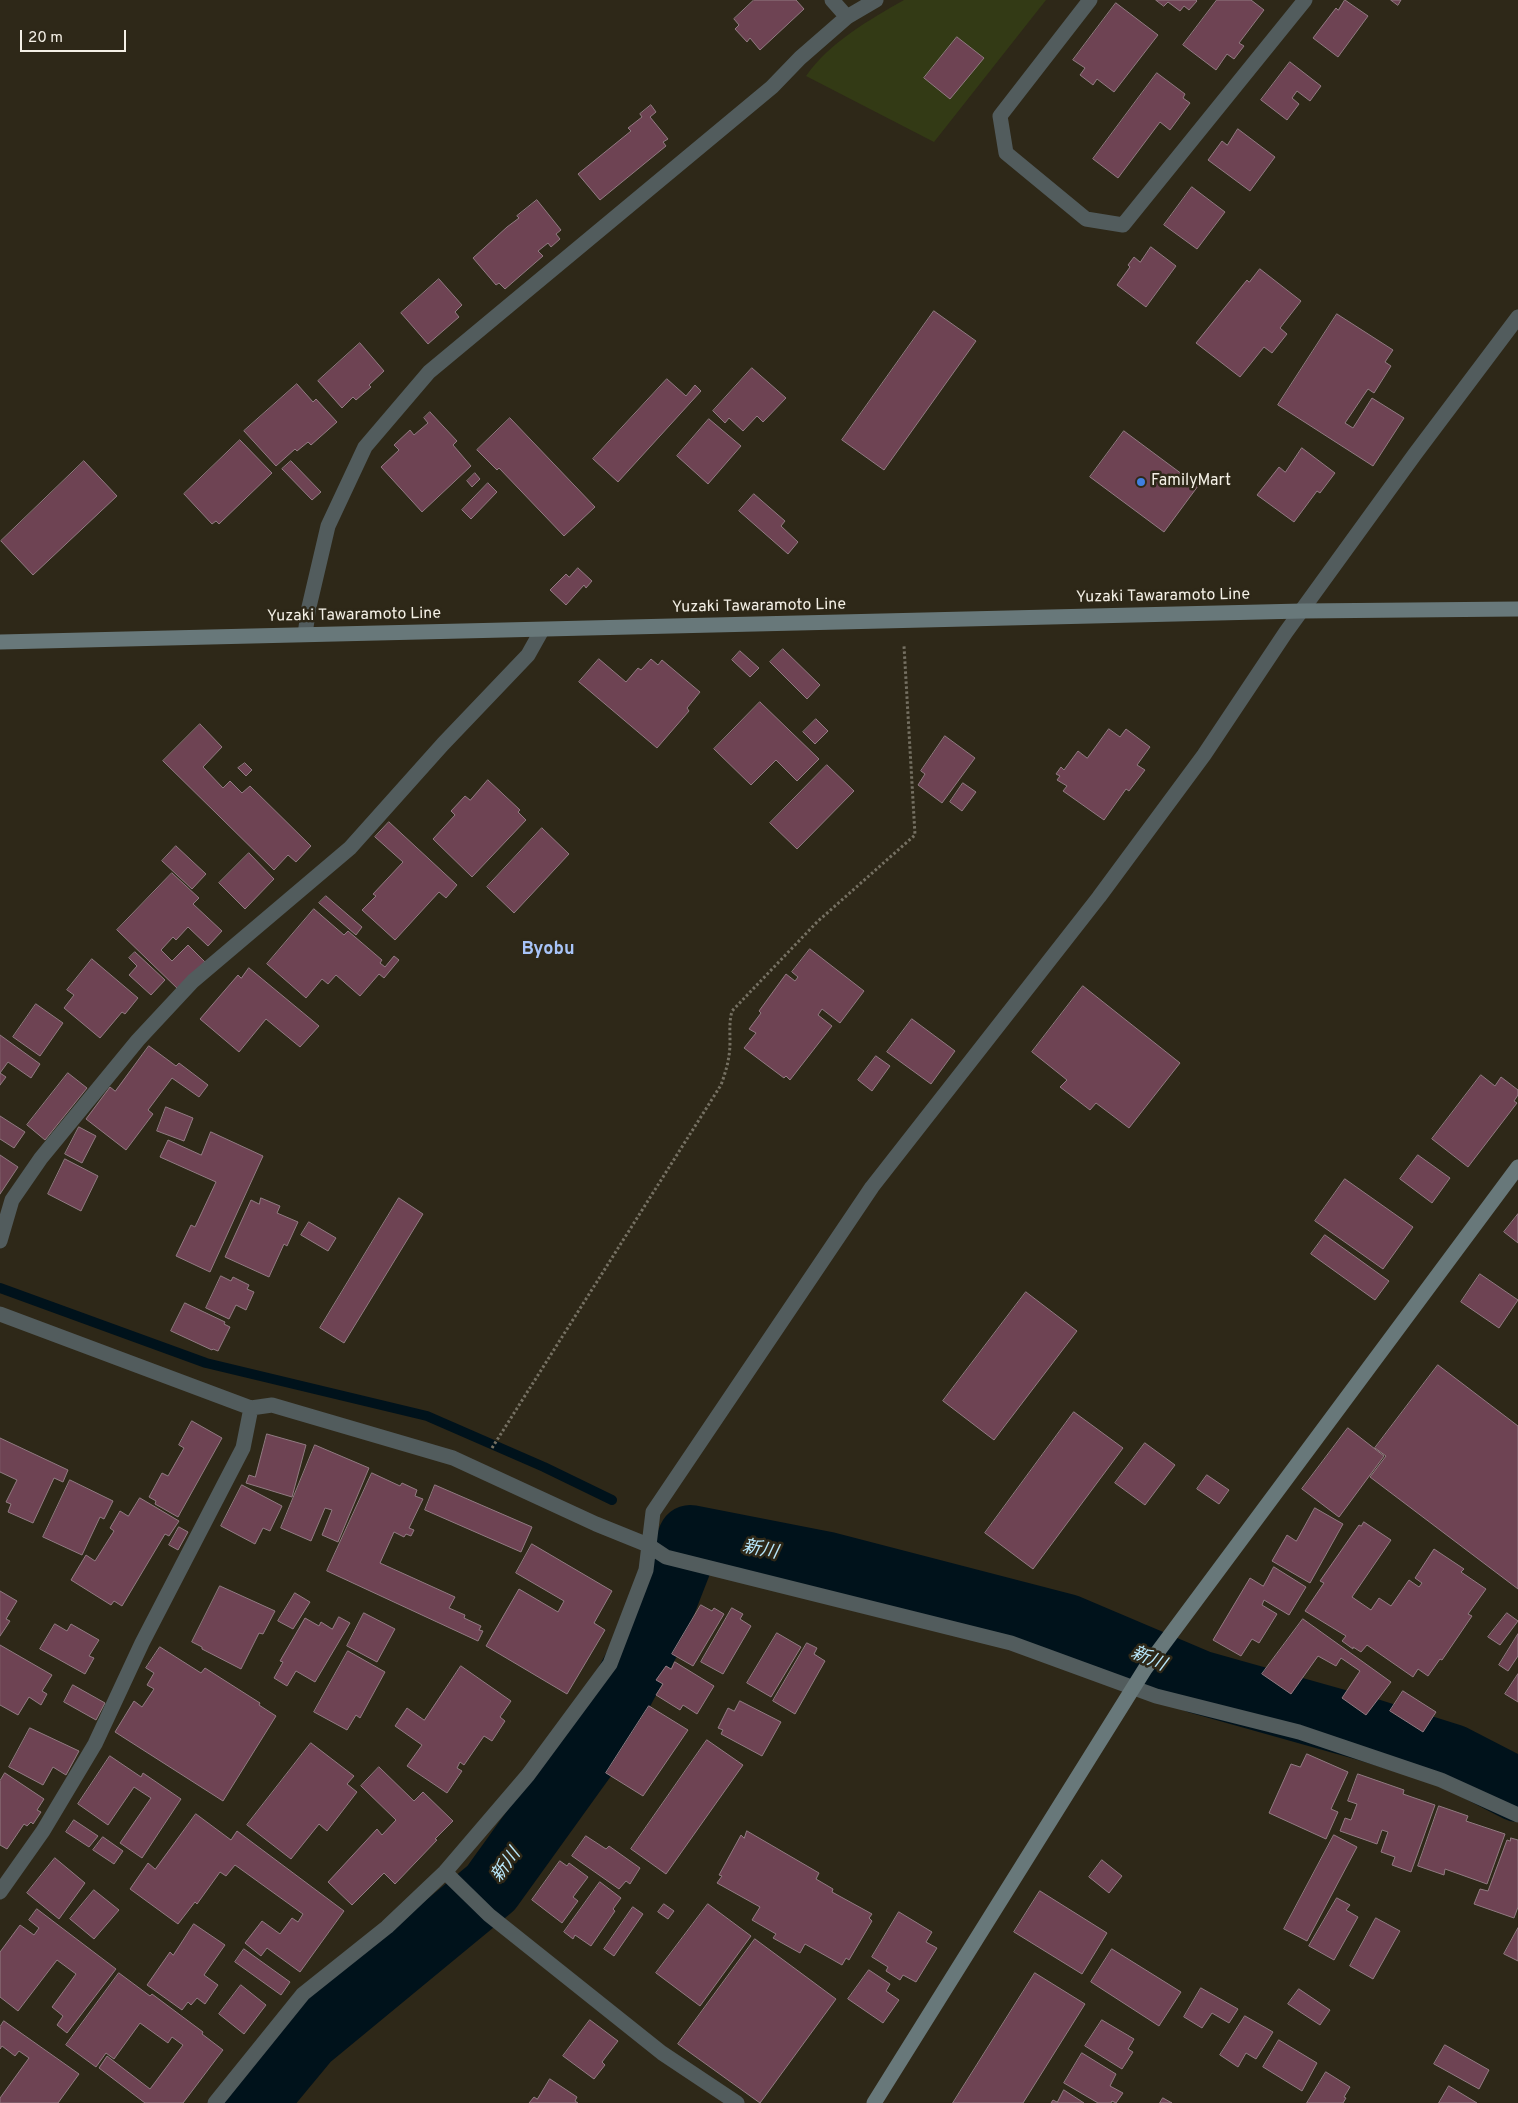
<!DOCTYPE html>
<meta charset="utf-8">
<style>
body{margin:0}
#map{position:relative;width:1518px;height:2103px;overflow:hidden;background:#2e2818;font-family:Overpass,sans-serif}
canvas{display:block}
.scale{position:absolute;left:20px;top:30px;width:106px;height:22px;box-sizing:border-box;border:2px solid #f4f0e6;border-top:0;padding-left:6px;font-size:15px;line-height:18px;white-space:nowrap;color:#f4f0e6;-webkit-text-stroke:4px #2e2818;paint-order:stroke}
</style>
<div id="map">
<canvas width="1518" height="2103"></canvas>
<div class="scale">20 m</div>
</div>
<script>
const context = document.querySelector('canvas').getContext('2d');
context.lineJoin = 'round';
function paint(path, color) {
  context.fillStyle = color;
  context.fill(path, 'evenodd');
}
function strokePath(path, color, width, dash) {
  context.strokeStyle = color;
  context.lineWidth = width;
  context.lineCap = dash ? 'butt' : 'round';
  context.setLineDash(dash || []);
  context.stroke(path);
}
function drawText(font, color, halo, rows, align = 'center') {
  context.font = font + ' Overpass,"Noto Sans JP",sans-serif';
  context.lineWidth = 5;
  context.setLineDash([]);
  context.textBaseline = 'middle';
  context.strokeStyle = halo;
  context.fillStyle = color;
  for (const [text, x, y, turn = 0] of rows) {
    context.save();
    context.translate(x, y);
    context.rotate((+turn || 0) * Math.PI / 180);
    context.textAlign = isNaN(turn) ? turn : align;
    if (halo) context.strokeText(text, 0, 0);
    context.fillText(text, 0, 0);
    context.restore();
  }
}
paint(new Path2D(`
 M904,0H1046L934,142L806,76C830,42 869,20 904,0Z`), '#333a15');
strokePath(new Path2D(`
 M0,1288L206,1363L427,1416L544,1467L612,1500
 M677,1530L690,1537`), '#00121b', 10);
strokePath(new Path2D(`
 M255,2103L308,2039L491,1888L591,1749L651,1637L690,1537L828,1564L1067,1626L1199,1682L1366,1729L1452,1756L1518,1790`), '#00121b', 64);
const building = new Path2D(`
 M754,0H796L804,9L760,50L750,38L747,42L735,29L739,25L734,19Z
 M1156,0H1196L1197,1L1189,10L1184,6L1180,11L1168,2L1164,6Z
 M1217,0H1251L1264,10L1239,43L1244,46L1234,59L1227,54L1216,70L1183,45Z
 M1345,0L1368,16L1338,57L1313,38L1336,8L1338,10Z
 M1391,0H1401L1398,5Z
 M1116,3L1158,35L1114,92L1097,79L1093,85L1080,75L1085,68L1073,60Z
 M957,37L984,58L950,99L924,78Z
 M1290,62L1321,86L1310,101L1297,91L1292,98L1299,104L1287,120L1261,100Z
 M1157,73L1185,94L1183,98L1190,103L1170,130L1160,122L1118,178L1093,159Z
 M651,105L656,112L650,117L668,139L663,142L666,146L600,200L578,174L631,131L628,128L642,117L640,114Z
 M1238,129L1275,157L1250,191L1208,160L1222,141L1227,145Z
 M1192,187L1225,212L1197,249L1164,225Z
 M537,200L561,230L556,234L560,239L551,247L548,243L538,251L543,256L505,289L499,283L496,285L473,258L507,227L519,218L517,216Z
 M1151,247L1176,266L1146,307L1117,285L1130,267L1128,265L1134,257L1140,262Z
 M1260,269L1301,301L1280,328L1287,334L1272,353L1264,347L1240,377L1196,343L1247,280L1249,282Z
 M439,279L462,305L455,312L459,317L428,344L401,313Z
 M934,311L976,341L884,470L842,440Z
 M1337,314L1393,350L1385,362L1391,366L1374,393L1368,389L1345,423L1353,428L1372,398L1404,418L1373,466L1278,405Z
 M360,343L384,371L369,385L371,387L356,400L353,397L342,408L318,381Z
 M752,368L786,398L763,422L757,416L743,431L729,418L725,423L713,411Z
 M667,379L686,396L695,385L701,391L618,482L593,459Z
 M297,384L313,402L316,399L337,422L311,445L308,442L297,451L295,449L276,466L244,431Z
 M430,412L457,441L453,445L471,466L422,512L381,467L399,450L394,445L410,430L414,435L428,423L424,418Z
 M510,418L595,507L564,536L499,468L497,470L477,450Z
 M709,419L741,446L708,484L677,456Z
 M1124,431L1198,486L1164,532L1090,477Z
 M240,440L272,473L219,524L216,521L212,524L184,494Z
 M1302,448L1335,473L1320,493L1317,491L1294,522L1257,495L1279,467L1285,472Z
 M84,461L117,496L33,575L1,541Z
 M291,461L321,492L312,500L282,469Z
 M475,473L480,479L472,487L467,481Z
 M488,483L497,492L471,519L462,510Z
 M754,494L785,521L781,526L798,542L788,554L739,511Z
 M578,568L592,581L586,588L584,585L566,605L550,590L566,574L569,577Z
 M783,649L820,685L807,699L770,662Z
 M740,651L759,668L750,677L732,660Z
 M599,659L626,682L638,668L641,670L651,659L658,665L662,660L700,692L687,708L689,711L657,748L579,682Z
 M760,702L819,759L797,781L776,760L751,785L714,749Z
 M816,719L828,731L815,744L803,732Z
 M200,724L222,747L203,767L223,788L230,781L242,793L250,786L311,846L296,862L288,855L274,870L163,761Z
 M1109,729L1120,737L1126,729L1150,747L1137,765L1145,770L1129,791L1126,789L1104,820L1063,791L1067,786L1057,780L1060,776L1056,774L1061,767L1064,770L1078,751L1087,758Z
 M945,736L975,758L942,803L918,785L925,774L921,771Z
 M245,763L252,770L246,776L238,768Z
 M827,765L854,791L797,849L770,823Z
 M488,780L520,810L518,812L526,820L472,877L433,839L455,815L451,811L465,796L470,800Z
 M963,783L976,792L962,811L950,802Z
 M389,822L457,885L446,898L439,892L395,940L362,910L376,896L373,894L403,862L375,837Z
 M542,828L569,854L514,913L487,887Z
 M176,846L206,874L192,889L162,861Z
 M249,853L274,879L245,909L219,883Z
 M172,873L199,898L193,904L222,931L208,946L188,927L176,940L173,937L161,950L172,961L188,945L205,962L179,990L117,930Z
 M326,896L362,927L356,935L319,903Z
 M314,909L344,935L348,931L382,960L380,963L385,967L394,956L399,960L384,978L379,974L360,996L336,975L328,984L322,979L306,998L267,964Z
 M810,949L864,991L840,1023L822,1009L818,1015L832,1026L790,1080L786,1076L784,1078L744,1048L756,1033L749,1029L761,1013L759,1011L786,974L795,981L798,977L792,972Z
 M135,952L165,980L151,995L129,975L137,966L129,958Z
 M92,959L138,998L125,1014L122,1012L100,1038L64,1008L74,995L67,990Z
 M249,968L319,1026L300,1047L266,1019L239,1052L200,1019L238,975L241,978Z
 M1083,986L1180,1063L1129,1128L1096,1103L1090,1110L1060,1087L1067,1080L1032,1052Z
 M36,1004L63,1023L40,1056L13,1037Z
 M912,1019L955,1051L931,1084L887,1052Z
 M0,1035L40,1064L31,1078L8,1062L0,1073L6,1077L0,1085Z
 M149,1046L176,1066L179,1063L208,1085L199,1097L172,1078L148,1110L153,1114L126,1150L86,1119L110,1087L115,1091Z
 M876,1056L890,1066L872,1091L858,1080Z
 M68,1073L87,1088L45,1140L27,1125Z
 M1481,1075L1495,1086L1501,1077L1518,1090V1095L1514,1101L1517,1103L1468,1167L1432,1139Z
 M166,1107L193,1118L184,1141L157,1131Z
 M0,1116L25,1132L14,1148L0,1139Z
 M79,1127L96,1136L82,1163L65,1154Z
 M211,1132L263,1156L210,1272L176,1256L191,1225L195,1227L216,1182L160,1157L168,1140L201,1155Z
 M0,1155L18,1167L0,1194Z
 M1418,1155L1450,1178L1432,1203L1400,1179Z
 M65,1159L98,1176L81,1211L48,1194Z
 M1345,1179L1413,1227L1383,1269L1315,1221Z
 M261,1198L280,1206L277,1213L298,1222L287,1246L284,1244L269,1277L225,1257L251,1200L259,1204Z
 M399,1198L423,1214L344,1343L320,1328Z
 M1518,1214V1243L1504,1232Z
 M309,1222L336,1238L328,1251L301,1235Z
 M1325,1235L1389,1281L1375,1300L1311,1254Z
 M1480,1274L1518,1300L1499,1328L1461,1302Z
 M221,1276L231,1281L233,1277L249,1285L247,1289L254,1292L246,1310L236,1305L229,1319L206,1308Z
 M1026,1292L1077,1331L994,1440L943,1401Z
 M185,1303L225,1322L224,1324L230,1327L218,1351L213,1349L212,1350L171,1331Z
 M1438,1365L1518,1426V1589L1370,1477L1386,1456L1375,1448Z
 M1074,1412L1123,1448L1033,1569L985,1533Z
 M192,1421L222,1438L178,1517L155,1504L156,1501L149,1497L162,1473L168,1476L184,1448L179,1445Z
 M1348,1428L1384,1456L1339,1517L1302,1489Z
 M267,1434L306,1445L292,1497L246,1483L249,1475L255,1477Z
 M0,1438L68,1470L63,1482L54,1478L33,1523L8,1512L11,1504L6,1502L17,1480L0,1472Z
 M1145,1443L1175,1465L1145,1505L1115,1483Z
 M315,1445L369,1468L338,1542L322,1535L332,1510L325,1508L311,1541L281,1528Z
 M372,1473L400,1486L402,1483L417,1490L415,1496L423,1499L409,1528L414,1530L411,1536L406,1534L404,1537L394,1532L380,1563L455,1597L449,1608L465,1615L464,1618L481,1626L479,1630L483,1631L478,1641L327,1571Z
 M1207,1475L1229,1490L1219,1504L1197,1489Z
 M70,1480L113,1501L104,1519L100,1517L82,1555L43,1537Z
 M242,1485L282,1506L270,1531L263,1528L255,1544L221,1526Z
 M435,1485L532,1527L521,1552L425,1510Z
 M140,1498L179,1521L169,1536L165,1534L122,1606L114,1601L111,1605L71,1580L86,1555L95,1561L114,1531L110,1528L120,1511L128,1516Z
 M1315,1508L1343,1524L1310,1583L1272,1561L1287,1535L1296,1541Z
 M1364,1522L1391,1540L1352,1597L1371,1610L1379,1598L1391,1606L1409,1580L1419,1587L1422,1583L1415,1578L1434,1549L1464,1569L1461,1572L1486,1589L1468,1614L1472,1616L1442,1660L1440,1659L1428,1676L1418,1669L1413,1677L1367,1645L1361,1652L1353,1647V1649L1342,1641L1346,1636L1305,1611L1324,1583L1320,1581L1359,1525L1361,1526Z
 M179,1527L188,1532L178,1550L169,1545Z
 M532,1544L612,1591L594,1623L605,1630L567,1694L486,1646L519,1589L558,1612L564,1601L516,1573Z
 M1274,1567L1306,1587L1289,1615L1264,1600L1262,1605L1277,1614L1259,1643L1252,1639L1241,1656L1213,1640L1250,1578L1263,1586Z
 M220,1586L275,1611L263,1634L259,1633L241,1669L202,1649V1647L192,1642Z
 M0,1591L17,1601L6,1619L10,1621L0,1636Z
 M295,1593L310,1602L293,1629L278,1621Z
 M701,1605L712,1611L714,1608L724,1614L693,1666L672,1654Z
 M732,1608L743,1614L740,1619L751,1626L723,1674L701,1662Z
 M364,1613L395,1629L377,1662L347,1646Z
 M1507,1613L1518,1621L1500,1645L1488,1637Z
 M339,1617L350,1623L315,1682L296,1671L287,1686L274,1678L283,1662L280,1661L305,1618L319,1626L321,1622L332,1629Z
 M1303,1619L1391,1682L1366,1715L1342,1698L1360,1671L1341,1658L1336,1666L1318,1656L1291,1694L1262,1674Z
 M55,1624L67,1631L71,1624L99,1640L89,1656L94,1658L85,1674L40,1649Z
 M777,1633L801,1647L771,1697L747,1683Z
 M1518,1634V1656L1508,1671L1499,1665Z
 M807,1643L817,1648L814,1654L825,1661L795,1714L773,1701Z
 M0,1645L52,1675L42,1691L47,1694L41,1705L29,1697L18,1715L0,1705Z
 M160,1647L201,1673L205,1668L260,1703L259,1705L276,1716L223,1801L115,1732L134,1701L142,1707L154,1689L147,1685L154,1673L146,1668Z
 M348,1651L385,1672L360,1718L356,1715L347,1730L314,1712Z
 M675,1662L714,1686L697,1714L683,1705L680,1710L656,1695L663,1684L656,1680L666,1666L671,1669Z
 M461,1666L511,1701L500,1717L505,1721L492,1741L484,1736L464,1765L460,1762L457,1768L462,1771L447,1793L407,1766L422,1745L395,1726L407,1708L424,1720Z
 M1518,1674V1702L1505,1694Z
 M73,1685L105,1703L96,1720L64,1702Z
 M1403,1691L1436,1712L1423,1732L1390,1711Z
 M740,1701L781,1722L762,1756L721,1734L723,1730L718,1728L728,1708L734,1711Z
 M649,1706L688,1730L643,1796L606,1773Z
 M30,1728L79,1751L66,1775L53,1767L43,1785L9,1767Z
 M707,1740L743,1765L666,1874L631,1849Z
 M311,1743L354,1776L347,1784L357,1792L327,1831L319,1824L291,1859L247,1825Z
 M1307,1754L1348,1772L1331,1809L1338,1812L1326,1839L1269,1813L1291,1764L1300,1767Z
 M110,1756L141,1777L143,1773L181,1799L142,1858L120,1843L151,1798L134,1787L108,1825L78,1804Z
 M379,1767L414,1801L423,1792L453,1821L435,1839L437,1840L395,1884L384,1873L352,1905L328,1882L377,1829L382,1835L396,1820L361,1786Z
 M5,1773L44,1799L37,1810L41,1812L33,1824L31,1822L27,1826L24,1824L7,1849L0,1845V1781Z
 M1358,1774L1404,1790L1403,1794L1435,1805L1411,1872L1392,1865L1395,1857L1381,1852L1388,1832L1382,1830L1377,1844L1340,1831L1345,1818L1351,1820L1357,1804L1348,1801Z
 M1439,1806L1468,1816L1466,1821L1505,1834L1487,1884L1445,1869L1444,1875L1418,1866Z
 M196,1814L231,1840L237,1831L344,1911L300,1972L267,1948L261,1956L245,1943L262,1921L280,1934L292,1918L298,1922L303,1914L235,1865L226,1876L220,1872L197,1904L195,1902L178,1924L130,1889L148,1863L155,1869Z
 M74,1820L98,1836L89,1847L66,1832Z
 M747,1831L819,1873L816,1879L833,1889L832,1892L872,1914L869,1918L872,1921L849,1960L846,1958L842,1965L805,1944L800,1953L773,1938L776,1934L752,1920L760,1907L717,1883L722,1876L719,1875L741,1835L744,1838Z
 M1334,1835L1357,1847L1307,1941L1284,1929Z
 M586,1836L606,1849L609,1846L640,1868L630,1884L626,1881L619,1889L572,1856Z
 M103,1837L123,1851L114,1864L93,1850Z
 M1511,1838L1518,1840V1907L1514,1918L1474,1904L1480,1889L1488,1891L1507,1840L1510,1841Z
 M55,1858L85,1883L59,1919L27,1893Z
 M1102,1860L1122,1876L1109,1893L1089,1877Z
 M560,1861L567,1866L569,1863L588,1877L573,1897L578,1901L562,1923L532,1900Z
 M600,1882L621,1898L613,1909L615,1911L591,1946L575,1935L573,1939L564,1932Z
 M94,1890L119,1910L94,1939L70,1919Z
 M1040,1891L1107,1933L1082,1974L1014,1932Z
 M1337,1898L1350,1905L1346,1910L1358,1917L1334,1960L1309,1946Z
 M664,1904L674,1911L668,1919L658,1912Z
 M708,1904L751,1936L700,2006L656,1973Z
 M633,1907L643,1914L614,1956L604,1949Z
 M37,1909L116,1969L67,2033L57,2025L63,2016L52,2007L76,1974L57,1960L18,2011L0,1997V1952L20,1925L34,1935L39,1928L29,1920Z
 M899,1912L932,1932L926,1942L937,1948L916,1982L903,1975L900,1980L886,1971L888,1967L872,1957Z
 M1376,1918L1400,1931L1373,1979L1350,1966Z
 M194,1924L225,1945L204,1975L218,1985L205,2004L197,1998L191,2005L188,2002L182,2010L147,1985L170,1952L173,1955Z
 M1518,1928V1961L1504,1954Z
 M755,1939L836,1999L760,2103L678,2044Z
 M244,1949L290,1982L281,1995L235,1962Z
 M1112,1949L1181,1992L1159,2026L1091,1982Z
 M869,1970L890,1984L886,1991L899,2000L883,2023L848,1999Z
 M119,1973L150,1996L152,1994L203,2032L202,2034L223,2050L183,2103H145L99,2068L107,2056L150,2089L183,2045L172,2037L168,2043L140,2023L114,2059L106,2053L96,2067L66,2045Z
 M1035,1973L1085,2004L1023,2103H953Z
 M241,1985L266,2005L244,2034L219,2014Z
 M1201,1988L1238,2009L1229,2023L1212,2013L1202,2028L1184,2017Z
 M1299,1989L1330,2010L1320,2025L1288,2004Z
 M1245,2016L1273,2032L1256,2059L1246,2053L1238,2067L1220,2055Z
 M590,2020L618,2041L602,2062L605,2065L594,2079L563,2056Z
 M1102,2020L1134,2039L1128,2049L1133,2052L1122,2069L1085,2046Z
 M4,2021L79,2074L58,2103H0V2098L29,2058L19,2051L15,2056L2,2046L0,2049V2027Z
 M1279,2040L1317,2063L1302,2091L1263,2067Z
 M1445,2045L1489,2070L1479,2089L1434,2064Z
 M1082,2053L1116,2074L1110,2086L1123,2093L1116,2103L1112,2101L1111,2103H1098L1064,2083Z
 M1326,2072L1350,2087L1344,2097L1346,2098L1343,2103H1307Z
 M550,2079L577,2097L575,2101L578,2103H529L534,2097L537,2099Z
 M1449,2086L1477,2103H1439Z
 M1064,2090L1084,2103H1051L1053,2100L1057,2102Z
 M1163,2098L1172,2103H1160Z`);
paint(building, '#6e4353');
strokePath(building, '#917b82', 1);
strokePath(new Path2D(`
 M492,1448L721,1085C726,1071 730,1058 730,1042C730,1031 729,1022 732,1011L817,922L915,835L904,646`), '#767163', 3, [2.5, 2.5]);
strokePath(new Path2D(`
 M832,0L847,17
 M1090,0L1000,116L1006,153L1086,219L1123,225L1305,0
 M305,634L309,607L328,526L365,447L429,372L772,87L800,58L847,17L876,0
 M0,1241L12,1200L41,1158L138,1040L193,981L350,848L443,744L528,655L542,630
 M0,1314L251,1408L272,1405L453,1458L596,1524L648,1545L666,1557L1011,1643L1156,1696L1299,1732L1441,1780L1518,1815
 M445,1872L489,1915L662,2053L737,2103
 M0,1892L43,1831L95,1744L142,1643L243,1448L251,1408
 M215,2103L303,1994L387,1927L445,1872L528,1775L610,1664L646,1570L653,1512L872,1187L1099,897L1204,755L1286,632L1415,454L1518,317`), '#525c5d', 15);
strokePath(new Path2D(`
 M0,642L1302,611L1518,609
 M874,2103L1145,1669L1518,1167`), '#68787a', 15);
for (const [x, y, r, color] of [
 [1141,482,5,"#3f7fe0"]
]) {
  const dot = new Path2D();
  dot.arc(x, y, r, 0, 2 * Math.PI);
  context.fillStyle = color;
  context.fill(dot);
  strokePath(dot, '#2e2818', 2);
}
drawText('16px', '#f4f0e6', '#2e2818', [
 ["FamilyMart",1151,482]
], 'left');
drawText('16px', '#f4f0e6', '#2e2818', [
 ["Yuzaki Tawaramoto Line",1163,597,-1],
 ["Yuzaki Tawaramoto Line",759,607,-1],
 ["Yuzaki Tawaramoto Line",354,616,-1]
]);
drawText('bold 18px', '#a8c4f8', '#2e2818', [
 ["Byobu",548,950]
]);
drawText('italic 18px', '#b9e8fc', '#2e2818', [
 ["新川",760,1551,11],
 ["新川",1148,1660,23],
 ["新川",507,1866,-54]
]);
</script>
